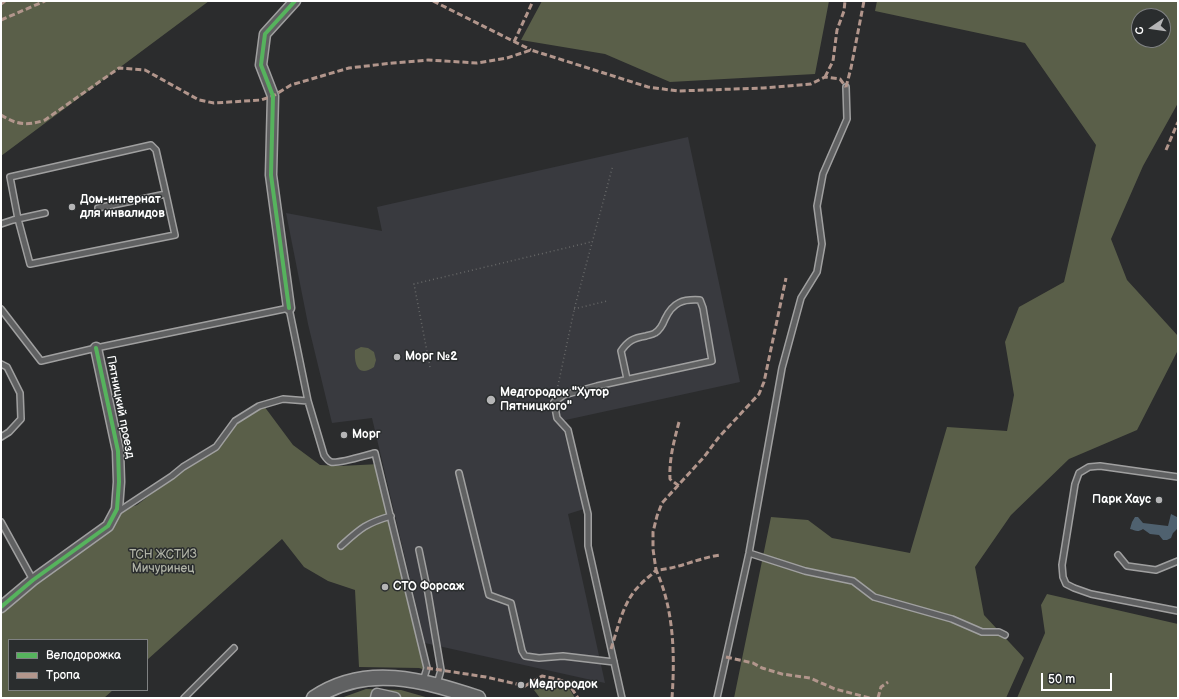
<!DOCTYPE html>
<meta charset="utf-8">
<style>
body{margin:0}
#map{position:relative;width:1179px;height:699px;overflow:hidden;background:#2b2c2d;font-family:"Balsamiq Sans",sans-serif}
canvas{display:block}
.frame{position:absolute;inset:0;border:2px solid #fff;pointer-events:none}
.legend{position:absolute;left:8px;top:639px;width:140px;height:52px;box-sizing:border-box;background:#2a2d2e;border:1px solid #7f8182;margin:0;padding:5px 7px;list-style:none;font-size:12px;color:#fff}
.legend li{display:flex;align-items:center;gap:8px;height:20px}
.legend b{width:20px;border:1px solid #7f8182}
.north{position:absolute;left:1131px;top:8px;width:40px;height:40px;box-sizing:border-box;background:#2a2d2e;border:1px solid #7f8182;border-radius:50%;rotate:257deg;font-size:11px;font-weight:700;line-height:16px;text-align:center;color:#fff}
.north::after{content:'';display:block;margin:auto;width:14px;height:18px;background:#b5b5b6;clip-path:polygon(50% 0,100% 100%,50% 72%,0 100%)}
.scale{position:absolute;left:1041px;top:673px;width:71px;height:18px;box-sizing:border-box;border:2px solid #fff;border-top:0;padding-left:5px;font-size:12px;line-height:14px;white-space:nowrap;color:#fff;-webkit-text-stroke:3px #2a2d2e;paint-order:stroke}
</style>
<div id="map">
<canvas width="1179" height="699"></canvas>
<div class="frame"></div>
<ul class="legend">
<li><b style="height:5px;background:#56b35d"></b>Велодорожка</li>
<li><b style="height:5px;background:#b2968c"></b>Тропа</li>
</ul>
<div class="north">С</div>
<div class="scale">50 m</div>
</div>
<script>
const context = document.querySelector('canvas').getContext('2d');
context.lineJoin = 'round';
function paint(path, color) {
  context.fillStyle = color;
  context.fill(path, 'evenodd');
}
function strokePath(path, color, width, dash) {
  context.strokeStyle = color;
  context.lineWidth = width;
  context.lineCap = dash ? 'butt' : 'round';
  context.setLineDash(dash || []);
  context.stroke(path);
}
function drawText(font, color, halo, rows, align = 'center') {
  context.font = font + ' "Balsamiq Sans",sans-serif';
  context.lineWidth = 3;
  context.setLineDash([]);
  context.textBaseline = 'middle';
  context.strokeStyle = halo;
  context.fillStyle = color;
  for (const [text, x, y, turn = 0] of rows) {
    context.save();
    context.translate(x, y);
    context.rotate((+turn || 0) * Math.PI / 180);
    context.textAlign = isNaN(turn) ? turn : align;
    if (halo) context.strokeText(text, 0, 0);
    context.fillText(text, 0, 0);
    context.restore();
  }
}
paint(new Path2D(`
 M688,137L740,382L561,421L584,509L568,514L605,683L425,643L372,418L332,423L308,324L286,213L382,231L377,207Z`), '#393a3f');
paint(new Path2D(`
 M1,1H209L1,156Z
 M542,1H829L815,74L670,82L605,54L521,40Z
 M877,1H1178V103L1143,166L1111,239L1127,280L1178,336V350L1137,430L1069,459L1011,515L975,567L984,615L1024,658L1006,698H734L771,517L808,520L832,538L910,553L947,427L1007,431L1014,395L1005,342L1019,307L1064,282L1096,145L1025,43L875,11ZM1139,16H1163V40H1139Z
 M361,347L368,348L374,352L376,360L374,367C358,378 354,364 355,350Z
 M264,406L293,445L320,465L340,466L380,464L430,671L419,668L359,667L355,590L328,581L304,567L282,539L147,660V640H9V690H113L104,698H1V611L119,511L137,505L185,468L217,448L237,422Z
 M1047,594L1178,624V698H1017L1045,633L1041,605Z
 M553,682L567,685L575,698H540L534,690L542,685Z
 M366,689L401,690L429,698H341Z`), '#5a5f49');
paint(new Path2D(`
 M1171,514L1177,517L1178,528L1173,533L1171,538L1167,540H1163L1159,535L1150,534L1143,529C1137,533 1135,530 1130,529L1132,522L1135,517H1138L1143,523L1168,526Z`), '#4f616f');
const lane = new Path2D(`
 M98,208L166,194L175,235L30,264L18,219L10,177L151,145L156,150L166,194
 M1,224L13,220L45,213
 M1,309L41,361L96,348L289,308L308,401L324,455C326,458 328,461 331,462C339,464 366,455 375,453L427,668L423,681
 M1,364L7,367L20,393L21,419L9,432L1,437
 M459,473L489,595L511,603L522,651L525,656L539,658L563,656L614,662
 M1178,477L1100,466L1089,467L1079,473L1075,484L1062,565L1063,577L1066,584L1074,588L1091,594L1178,611
 M119,511L172,476L183,467L216,447L235,421L259,406L283,399L308,401
 M1,522L33,580
 M341,546C360,529 366,523 391,516
 M419,550L428,593L441,670L437,684
 M749,553L805,571L853,581L874,597L952,619L982,632H999L1005,635
 M1118,555L1127,566L1156,570L1178,561
 M184,698L234,648
 M622,698L588,546V514L568,430L557,418L554,402L564,395L597,386L712,361L703,308L700,300C683,299 673,302 665,319C663,324 660,330 655,333C652,335 648,335 646,336C633,338 628,341 621,351L627,379
 M717,698L749,553L782,368L801,298L817,272L822,244L817,206L823,174L847,119L846,87`);
const street = new Path2D(`
 M289,308L271,175L273,96L261,65L265,34L295,1
 M1,607L33,580L108,526L117,509L119,482L118,451L96,348
 M376,698L377,694L395,698`);
const secondary = new Path2D(`
 M314,698C366,663 423,680 478,698`);
strokePath(lane, '#a0a0a0', 8);
strokePath(street, '#a0a0a0', 13);
strokePath(secondary, '#a0a0a0', 17);
strokePath(new Path2D(`
 M574,309L607,301
 M430,367L414,284L591,242
 M557,390L575,306L613,165`), '#686969', 1.5, [1, 3]);
strokePath(lane, '#606162', 5);
strokePath(street, '#606162', 10);
strokePath(secondary, '#606162', 14);
strokePath(new Path2D(`
 M433,1L531,50
 M1,4L5,1
 M1,20L45,1
 M514,42L533,1
 M825,77L833,61L837,30L844,11L845,1
 M846,87L851,68L864,1
 M1,115C17,125 27,126 45,120L119,68L145,70L199,100L214,103L261,100L273,96L291,85L349,68L393,63L428,60L477,63L507,58L531,50L648,87L678,91L763,88L811,84L825,77L840,79L846,87
 M1166,150L1178,122
 M679,422C674,441 669,459 670,479L679,486
 M611,649C618,628 623,601 640,585C645,579 651,576 656,570L653,549V532L657,516L662,503L704,457L719,437L759,394L764,382L786,278
 M726,657L753,663L762,668L782,674L810,678L835,689L870,698
 M427,668L486,677L525,686L542,676L557,679L568,683L578,698
 M672,698C675,655 674,609 656,570C678,569 698,558 720,555
 M878,698L881,687L888,682`), '#b2968c', 3, [6, 3]);
strokePath(new Path2D(`
 M289,308L271,175L273,96L261,65L265,34L295,1
 M1,607L33,580L108,526L117,509L119,482L118,451L96,348`), '#56b35d', 4);
for (const [x, y, r, color] of [
 [72,207,4,"#b5b5b6"],
 [397,357,4,"#b5b5b6"],
 [491,400,5,"#b5b5b6"],
 [344,435,4,"#b5b5b6"],
 [1159,500,4,"#b5b5b6"],
 [385,587,4,"#b5b5b6"],
 [521,685,4,"#b5b5b6"]
]) {
  const dot = new Path2D();
  dot.arc(x, y, r, 0, 2 * Math.PI);
  context.fillStyle = color;
  context.fill(dot);
  strokePath(dot, '#2a2d2e', 1.5);
}
drawText('bold 12px', '#fff', '#2a2d2e', [
 ["Дом-интернат",80,200],
 ["для инвалидов",80,214],
 ["Морг №2",405,357],
 ["Медгородок \"Хутор",500,393],
 ["Пятницкого\"",500,407],
 ["Морг",352,435],
 ["Парк Хаус",1151,500,"right"],
 ["СТО Форсаж",393,587],
 ["Медгородок",529,685]
], 'left');
drawText('12px', '#fff', '#2a2d2e', [
 ["Пятницкий проезд",120,407,79]
]);
drawText('12px', '#b0b3a6', '#2a2d2e', [
 ["ТСН ЖСТИЗ",163,555],
 ["Мичуринец",163,569]
]);
</script>
